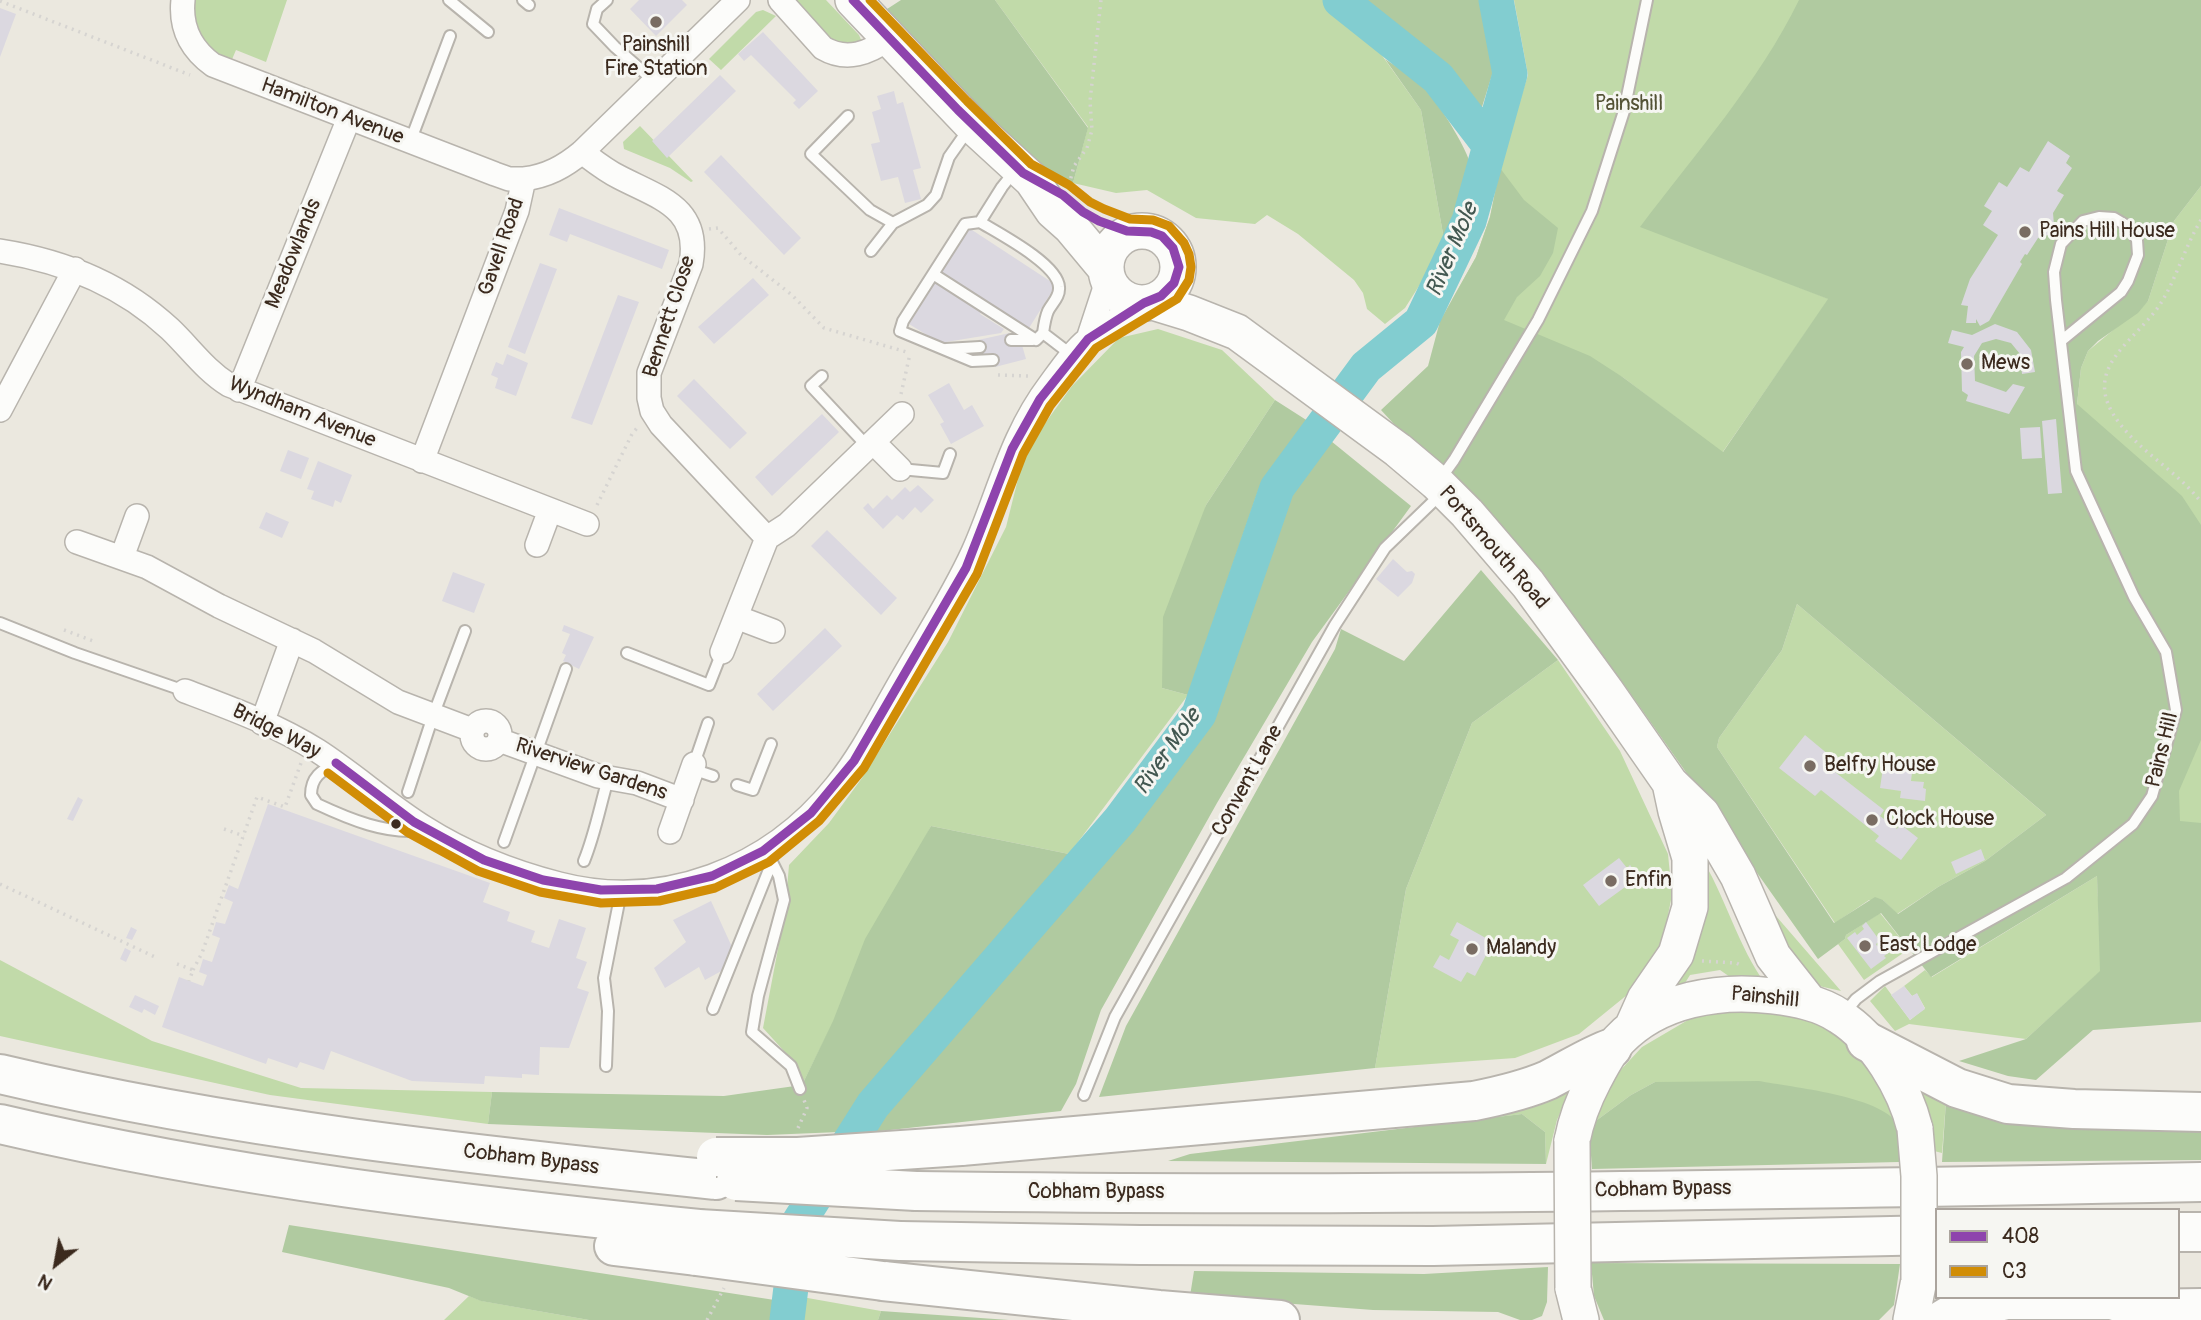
<!DOCTYPE html>
<style>
body{margin:0}
#map{position:relative;width:2201px;height:1320px;overflow:hidden;background:#ebe8df;font-family:Pangolin,sans-serif}
canvas{display:block}
.legend{position:absolute;left:1935px;top:1208px;width:245px;height:91px;box-sizing:border-box;background:#f6f6f2;border:2px solid #aba49d;margin:0;padding:9px 12px;list-style:none;font-size:21px;color:#3b2a1e}
.legend li{display:flex;align-items:center;gap:14px;height:35px}
.legend b{width:35px;border:2px solid #aba49d}
.north{position:absolute;left:21px;top:1229px;width:70px;height:70px;-webkit-text-stroke:5px #f6f6f2;paint-order:stroke;rotate:211deg;font-size:19px;font-weight:700;line-height:28px;text-align:center;color:#3b2a1e}
.north::after{content:'';display:block;margin:auto;width:24px;height:32px;background:#3b2a1e;clip-path:polygon(50% 0,100% 100%,50% 72%,0 100%)}
</style>
<div id="map">
<canvas width="2201" height="1320"></canvas>
<ul class="legend">
<li><b style="height:9px;background:#8e44ad"></b>408</li>
<li><b style="height:9px;background:#d18d06"></b>C3</li>
</ul>
<div class="north">N</div>
</div>
<script>
const context = document.querySelector('canvas').getContext('2d');
context.lineJoin = 'round';
function paint(path, color) {
  context.fillStyle = color;
  context.fill(path, 'evenodd');
}
function strokePath(path, color, width, dash) {
  context.strokeStyle = color;
  context.lineWidth = width;
  context.lineCap = dash ? 'butt' : 'round';
  context.setLineDash(dash || []);
  context.stroke(path);
}
function drawText(font, color, halo, rows, align = 'center') {
  context.font = font + ' Pangolin,sans-serif';
  context.lineWidth = 6;
  context.setLineDash([]);
  context.textBaseline = 'middle';
  context.strokeStyle = halo;
  context.fillStyle = color;
  for (const [text, x, y, turn = 0] of rows) {
    context.save();
    context.translate(x, y);
    context.rotate((+turn || 0) * Math.PI / 180);
    context.textAlign = isNaN(turn) ? turn : align;
    if (halo) context.strokeText(text, 0, 0);
    context.fillText(text, 0, 0);
    context.restore();
  }
}
paint(new Path2D(`
 M192,0H287L266,62L236,50L230,64L201,43L191,9Z
 M789,0H826L859,35L862,42L836,47Z
 M995,0H1325L1366,33L1421,110L1445,245L1405,308L1385,324L1367,309L1363,293L1354,280L1298,234L1267,215L1255,224L1196,218L1147,190L1116,193L1073,183L1088,127Z
 M1514,0H1816L1670,237L1829,299L1722,453L1624,378L1452,300L1476,257L1490,217L1504,149L1528,75Z
 M763,10L776,16L721,70L709,59L756,12Z
 M640,126L693,181L691,182L670,168L624,149L623,142Z
 M2201,186V841L2146,835L2077,404L2081,368L2088,351L2148,301L2174,221Z
 M1158,329L1222,350L1275,400L1206,505L1162,688L1188,695L1069,854L931,826L802,1085L794,1062L763,1028L785,912L789,865L829,823L862,778L948,642L1006,527L1025,451L1072,386L1119,338Z
 M1797,604L2046,815L1985,861L1938,887L1897,914L1883,900H1869L1835,923L1717,747L1719,738L1782,650Z
 M1558,660L1620,751L1668,854L1672,895L1661,950L1638,986L1579,1034L1515,1058L1375,1068L1406,889L1472,723Z
 M1699,854C1726,896 1737,946 1767,986L1740,984L1720,970L1690,975L1680,991L1659,998Z
 M2097,876L2101,971L2026,1039L1909,1024L1895,1031L1870,1001L1885,986L1910,1020L1925,1008L1917,994L1912,996L1904,986L1925,970L1932,977Z
 M1763,901L1841,991L1819,986L1782,946Z
 M1880,913L1909,949L1864,980L1838,944L1845,939L1846,935Z
 M0,960L152,1041L301,1088L492,1092L488,1124L270,1095L0,1036Z
 M1771,1009L1832,1028L1870,1063L1899,1126L1655,1082L1631,1095L1593,1123L1602,1090L1642,1047L1705,1010Z
 M1576,1077L1557,1120L1546,1164L1545,1132L1522,1114L1498,1117L1540,1097Z
 M1915,1088L1946,1101L1942,1153L1934,1151Z
 M469,1296L482,1301L589,1320H444Z
 M802,1297L881,1311L878,1320H799Z`), '#c1daa9');
paint(new Path2D(`
 M901,0H995L1088,128L1073,183L1022,156L884,11Z
 M1356,0H1480L1493,72L1481,110L1423,45Z
 M1799,0H2201V186L2174,221L2148,301L2138,313L2098,341L2088,351L2081,368L2077,404L2182,496L2201,525V740L2179,791L2180,821L2201,823V1022L2093,1030L2036,1080L2008,1076L1959,1061L2026,1039L2100,971L2097,876L1931,977L1881,913L1846,935L1845,939L1818,959L1625,686L1569,614L1381,410L1428,366L1440,321L1476,257L1490,217L1500,168L1524,200L1558,228L1553,253L1540,276L1517,297L1504,320L1590,356L1624,378L1723,452L1828,299L1640,227C1695,154 1759,82 1799,0ZM1797,604L2045,814L2046,815L1985,861L1938,887L1898,914L1883,900L1875,897L1834,923L1717,747L1719,738L1782,650Z
 M1385,59C1398,68 1415,77 1425,88C1439,104 1471,153 1473,174L1445,245L1421,110Z
 M1275,400L1311,423L1258,491L1188,695L1162,688L1163,617L1206,505Z
 M1331,441L1411,506L1312,642L1217,803L1101,1010L1076,1084L1061,1111L872,1132L885,1109L1158,795L1216,709L1289,496Z
 M1481,570L1558,660L1472,723L1406,889L1375,1068L1099,1097L1126,1026L1335,649L1341,629L1404,661Z
 M931,826L1069,854L876,1080L839,1132L767,1135L488,1124L492,1092L724,1096L802,1085L833,1021L865,939Z
 M1759,1081C1790,1087 1882,1096 1897,1124C1902,1133 1899,1151 1899,1162L1592,1169L1590,1142L1593,1123L1631,1095L1655,1082Z
 M1946,1101L2201,1125V1160L1942,1162Z
 M1522,1114L1545,1132L1546,1164L1168,1161L1190,1154Z
 M289,1225L781,1301L778,1320H589L481,1301L449,1288L282,1252Z
 M1591,1263L1900,1264L1894,1305L1879,1320H1604L1594,1296Z
 M1548,1267L1547,1302L1542,1316L1532,1320H1520L1498,1312L1373,1310L1190,1296L1194,1271L1424,1274Z
 M881,1311L1009,1320H878Z`), '#b0caa0');
strokePath(new Path2D(`
 M1340,0L1438,78L1490,146
 M787,1320L799,1222L873,1105L1120,820L1199,714L1277,488L1366,367L1421,322L1469,221L1510,74L1496,0`), '#82cdd0', 35);
paint(new Path2D(`
 M639,0H682L687,5L656,36L630,9Z
 M0,8L16,14L0,57Z
 M763,32L818,91L799,109L793,103L796,100L751,55L744,61L738,54Z
 M720,75L736,91L667,158L652,141Z
 M894,91L897,104L903,102L921,168L913,170L921,199L905,203L898,177L881,181L871,144L880,142L872,112L881,109L877,96Z
 M2048,141L2070,156L2066,163L2072,168L2057,191L2064,195L2053,213L2054,225L2059,229L2054,238L2048,235L2038,238L2027,255L2025,254L2020,262L2022,264L1989,321L1980,326L1976,319V323H1966L1968,306L1961,305L1970,279L1998,235L1983,225L1992,211L1984,206L1999,182L2007,187L2020,167L2029,172Z
 M721,155L801,238L784,255L704,172Z
 M559,208L669,250L662,269L570,234L567,242L549,235Z
 M969,228L1056,285L1024,336L984,309L980,314L1004,329L1001,333L940,343L909,324Z
 M540,263L557,269L525,354L508,347Z
 M753,278L769,295L714,344L698,327Z
 M618,295L639,302L592,425L571,418Z
 M1995,324L2017,332L2031,350L2035,372L2022,374L2020,354L2011,343L1996,339L1982,343L1974,356L1975,381L2006,392L2013,384L2025,387L2009,414L1966,401L1968,395L1962,391L1961,352L1964,347L1948,343L1952,330L1972,335Z
 M1010,333L1013,347L1022,345L1026,359L995,367L991,353L982,355L978,340Z
 M507,354L528,363L516,396L495,388L498,378L491,375L496,362L503,365Z
 M694,379L747,433L730,449L677,396Z
 M949,383L964,410L972,405L984,426L951,444L940,424L944,422L928,395Z
 M822,414L839,432L772,496L755,477Z
 M2056,419L2062,493L2048,494L2042,421Z
 M2040,427L2042,458L2022,459L2020,428Z
 M288,450L309,458L301,479L280,471Z
 M318,461L352,475L341,503L335,500L333,507L311,499L314,491L307,489Z
 M918,485L934,500L921,513L915,507L903,520L897,515L883,529L863,508L868,503L873,509L887,495L892,500L905,487L910,492Z
 M266,512L289,522L282,538L259,528Z
 M827,530L897,598L881,615L811,546Z
 M1393,559L1407,572L1412,571L1415,574L1412,583L1398,597L1376,579Z
 M453,572L485,584L474,613L442,601Z
 M564,625L594,637L579,669L563,661L566,655L562,653L570,634L562,631Z
 M825,628L842,646L773,711L757,694Z
 M1805,735L1841,765L1835,772L1884,810L1880,816L1897,829L1900,824L1918,838L1901,860L1875,841L1879,836L1821,790L1815,796L1779,768Z
 M1895,757L1907,758V764L1913,765L1911,781L1924,782L1923,788L1926,789L1925,801L1900,798L1901,791L1880,788L1884,761L1894,762Z
 M78,797L83,800L73,821L67,819Z
 M268,804L490,883L483,902L510,912L507,921L535,931L531,942L549,948L559,919L586,928L576,958L587,962L577,988L589,992L569,1048L540,1047L539,1075L522,1074V1078L485,1076L484,1084L412,1081L331,1051L324,1070L300,1062L297,1068L268,1058L266,1064L162,1027L179,977L203,986L207,975L199,972L203,959L212,962L220,938L212,935L216,922L225,924L233,902L224,898L229,885L238,889Z
 M1981,849L1985,860L1956,874L1951,862Z
 M1619,858L1627,868L1630,865L1639,877L1599,906L1583,885Z
 M711,901L732,947L725,969L705,980L699,967L665,988L654,968L686,942L673,920Z
 M1457,922L1493,942L1475,976L1467,972L1461,982L1433,967L1440,955L1449,960L1459,940L1450,935Z
 M1866,922L1880,941L1876,944L1877,946L1883,942L1891,945V951L1884,956L1886,958L1871,969L1847,938L1855,932L1857,935L1864,929L1862,926Z
 M131,927L137,930L132,940L126,938Z
 M125,948L131,951L126,962L120,959Z
 M1904,986L1912,996L1917,993L1925,1009L1910,1020L1891,995Z
 M135,995L159,1006L155,1015L144,1009L142,1013L129,1007Z`), '#dbd8e0');
const lane = new Path2D(`
 M449,0L488,32
 M523,0L529,5
 M607,0L597,9L593,24L615,47L654,81
 M848,116L811,154L870,210L893,223
 M410,142L450,36
 M1014,172L1002,187L980,222C998,233 1058,264 1059,287C1060,297 1052,303 1048,311C1045,318 1044,326 1043,333L1073,356
 M980,222L965,224L903,321L900,331L972,361L993,360
 M871,251L893,223L927,205L936,195L949,157L968,130
 M933,274L1036,340L1043,333
 M1011,340H1033
 M946,349L980,347
 M822,376L811,386L868,447
 M900,469L943,473L950,454
 M1441,478L1454,460L1538,320L1592,211L1624,111L1647,0
 M0,623L75,653L185,691
 M627,653L709,685L722,652
 M336,763C321,771 311,777 311,795L317,804C349,819 387,835 422,830
 M694,764L708,723
 M692,769L713,776
 M737,785L753,790L771,744
 M408,792L433,716L465,631
 M504,842L566,669
 M772,845V862L779,876L784,900L758,996L752,1032L791,1066L800,1089
 M584,861C595,834 600,806 608,779
 M713,1009L772,862
 M1843,1015L1856,999L1880,981L2066,878L2133,824L2152,796L2176,710L2166,652L2134,597L2076,471L2056,300L2054,272L2061,244L2083,221L2099,217L2114,218L2129,227L2137,240L2138,255L2128,281L2121,292L2061,341
 M606,1066L608,1011L604,978L621,892
 M1084,1095L1115,1017L1335,625L1385,548L1442,493`);
const street = new Path2D(`
 M183,0C180,28 191,49 213,65L495,174L509,179H524
 M780,0L823,48C847,62 869,53 890,38
 M582,152C594,161 605,170 619,177C659,198 701,207 691,264L649,373V398L652,411L661,425L767,538
 M0,251C64,261 122,284 170,329C190,348 205,370 229,385L587,524
 M1088,339L1108,278
 M239,390L349,118
 M0,410L75,269
 M873,442L900,469
 M422,461L517,211L524,179C547,176 564,167 582,152L738,0
 M77,542L147,567L219,606L314,651L398,702L472,730
 M537,545L550,510
 M122,557L137,516
 M736,617L773,631
 M722,652L767,538L787,525L902,414
 M185,691C230,708 277,725 318,751C355,775 388,805 425,828C466,854 513,872 559,884C663,911 770,869 836,786C862,754 881,715 902,679C926,637 953,596 973,552C999,494 1010,437 1050,384C1061,369 1074,350 1088,339C1105,325 1126,315 1144,303
 M472 735a14 14 0 1 1 28 0a14 14 0 1 1-28 0Z
 M262,723L292,640
 M499,740L598,776L637,783L682,800
 M670,832L694,764`);
const primary = new Path2D(`
 M853,0L972,125L1032,180L1053,211L1071,227L1106,269
 M1106 267a36 36 0 1 1 72 0a36 36 0 1 1-72 0Z
 M1153,302L1189,313L1237,332L1398,450L1436,482L1467,513L1528,584L1606,691L1670,783L1702,814L1738,876L1773,956L1810,1003
 M1632,1028L1645,999L1676,954L1690,907V858L1676,811L1670,783
 M1572,1141C1576,1120 1584,1099 1594,1080C1601,1067 1609,1051 1619,1040C1658,999 1720,989 1773,996C1796,999 1820,1003 1839,1016C1876,1039 1905,1088 1915,1129
 M1573,1288L1581,1320
 M1911,1320L1919,1280`);
const highway = new Path2D(`
 M1866,1041L1957,1088L2008,1104L2074,1109L2201,1112
 M0,1074C235,1130 476,1155 716,1180
 M0,1124C230,1178 464,1205 699,1229
 M961,1146L1474,1101C1499,1096 1525,1090 1548,1080C1570,1069 1589,1056 1612,1048
 M916,1191C1344,1197 1773,1190 2201,1182
 M2178,1232H2201
 M900,1241L1140,1245L1433,1246L1937,1235
 M614,1246L696,1256
 M883,1281L1159,1310L1280,1320
 M1942,1320L1952,1314L2006,1300H2112L2139,1309L2201,1308`);
strokePath(lane, '#b8b4ad', 14);
strokePath(street, '#b8b4ad', 26);
strokePath(primary, '#b8b4ad', 38);
strokePath(highway, '#b8b4ad', 42);
strokePath(new Path2D(`
 M0,1L190,75
 M1069,185L1074,166L1087,148L1092,130L1090,101L1101,0
 M2201,220C2186,245 2178,273 2164,298C2140,341 2075,366 2120,424C2143,454 2178,472 2201,502
 M709,229L718,228L741,255L792,295L824,328L910,353
 M998,375L1029,376
 M901,394L910,354
 M597,505L632,434L637,428
 M64,630L96,642
 M224,829L244,836
 M0,884L155,957
 M1702,961L1736,963L1743,966
 M177,964L193,970L189,981
 M193,970L202,953L257,797L285,807L301,763
 M798,1128L807,1108L804,1100
 M707,1320L724,1288`), '#d6d4d1', 3.5, [2, 5]);
strokePath(lane, '#fcfcfa', 10);
strokePath(street, '#fcfcfa', 23);
strokePath(primary, '#fcfcfa', 35);
strokePath(highway, '#fcfcfa', 38);
const primaryBridge = new Path2D(`
 M1915,1129L1919,1176V1280
 M1572,1141L1573,1288`);
const highwayBridge = new Path2D(`
 M716,1157H798L961,1146
 M736,1181L916,1191
 M699,1229L900,1241
 M696,1256L883,1281`);
strokePath(primaryBridge, '#b8b4ad', 38, []);
strokePath(highwayBridge, '#b8b4ad', 42, []);
strokePath(primaryBridge, '#fcfcfa', 35);
strokePath(highwayBridge, '#fcfcfa', 38);
strokePath(new Path2D(`
 M336,763L414,822L484,860L543,880L601,890L657,889L712,876L763,851L811,813L854,761L966,568L1012,449L1040,399L1088,339L1144,303L1161,296L1174,283L1179,267L1173,248L1162,236L1151,232L1127,231L1099,221L1083,212L1063,195L1023,173L958,110L853,0`), '#8e44ad', 9);
strokePath(new Path2D(`
 M328,773L407,832L478,871L540,892L601,903L659,901L715,888L769,862L819,821L864,768L977,574L1023,454L1050,406L1096,348L1177,299L1189,280L1191,267L1189,254L1184,243L1169,226L1153,220L1130,219L1104,209L1090,202L1069,185L1031,164L967,101L870,0`), '#d18d06', 9);
for (const [x, y, r, color] of [
 [656,22,7,"#796c62"],
 [2025,232,7,"#796c62"],
 [1967,364,7,"#796c62"],
 [1810,766,7,"#796c62"],
 [1872,820,7,"#796c62"],
 [396,824,6,"#3b2a1e"],
 [1611,881,7,"#796c62"],
 [1865,946,7,"#796c62"],
 [1472,949,7,"#796c62"]
]) {
  const dot = new Path2D();
  dot.arc(x, y, r, 0, 2 * Math.PI);
  context.fillStyle = color;
  context.fill(dot);
  strokePath(dot, '#f6f6f2', 2.5);
}
drawText('21px', '#3b2a1e', '#f6f6f2', [
 ["Painshill",656,46,"center"],
 ["Fire Station",656,70,"center"],
 ["Pains Hill House",2039,232],
 ["Mews",1981,364],
 ["Belfry House",1824,766],
 ["Clock House",1886,820],
 ["Enfin",1625,881],
 ["East Lodge",1879,946],
 ["Malandy",1486,949]
], 'left');
drawText('21px', '#545336', '#f6f6f2', [
 ["Painshill",1629,105]
]);
drawText('21px', '#3b2a1e', '#f6f6f2', [
 ["Hamilton Avenue",332,112,21],
 ["Gavell Road",502,247,-71],
 ["Meadowlands",294,254,-68],
 ["Bennett Close",670,317,-72],
 ["Wyndham Avenue",302,413,22],
 ["Portsmouth Road",1493,548,49],
 ["Bridge Way",276,732,27],
 ["Pains Hill",2163,750,-76],
 ["Riverview Gardens",591,770,18],
 ["Convent Lane",1248,781,-61],
 ["Painshill",1765,998,6],
 ["Cobham Bypass",531,1160,7],
 ["Cobham Bypass",1663,1190,-1],
 ["Cobham Bypass",1096,1193]
]);
drawText('italic 23px', '#435851', '#f6f6f2', [
 ["River Mole",1453,250,-67],
 ["River Mole",1168,752,-55]
]);
</script>
